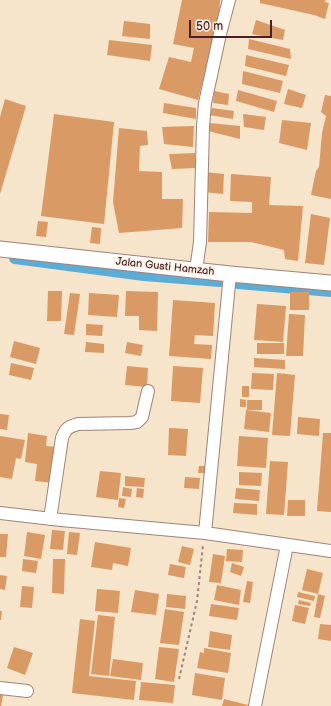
<!DOCTYPE html>
<style>
body{margin:0}
#map{position:relative;width:331px;height:706px;overflow:hidden;background:#f6e4cb;font-family:"Balsamiq Sans",sans-serif}
canvas{display:block}
.scale{position:absolute;left:189px;top:20px;width:83px;height:18px;box-sizing:border-box;border:2px solid #4a1f2b;border-top:0;padding-left:5px;font-size:12px;line-height:14px;white-space:nowrap;color:#4a1f2b;-webkit-text-stroke:3px #fcf5e5;paint-order:stroke}
</style>
<div id="map">
<canvas width="331" height="706"></canvas>
<div class="scale">50 m</div>
</div>
<script>
const context = document.querySelector('canvas').getContext('2d');
context.lineJoin = 'round';
function strokePath(path, color, width, dash) {
  context.strokeStyle = color;
  context.lineWidth = width;
  context.lineCap = dash ? 'butt' : 'round';
  context.setLineDash(dash || []);
  context.stroke(path);
}
function paint(path, color) {
  context.fillStyle = color;
  context.fill(path, 'evenodd');
}
function drawText(font, color, halo, rows, align = 'center') {
  context.font = font + ' "Balsamiq Sans",sans-serif';
  context.lineWidth = 3.5;
  context.setLineDash([]);
  context.textBaseline = 'middle';
  context.strokeStyle = halo;
  context.fillStyle = color;
  for (const [text, x, y, turn = 0] of rows) {
    context.save();
    context.translate(x, y);
    context.rotate((+turn || 0) * Math.PI / 180);
    context.textAlign = isNaN(turn) ? turn : align;
    if (halo) context.strokeText(text, 0, 0);
    context.fillText(text, 0, 0);
    context.restore();
  }
}
strokePath(new Path2D(`
 M15,258L144,275L220,281
 M238,283L331,291`), '#5badd6', 12);
paint(new Path2D(`
 M182,0H220L219,16L210,66L203,80L198,100L159,89L169,57L191,62L194,48L173,44Z
 M260,0H325V2L329,3L325,19L314,15L260,3Z
 M256,20L285,30L283,40L252,34Z
 M124,21L150,24V39L122,36Z
 M249,39L290,49L291,59L248,49Z
 M109,40L152,45L150,61L107,55Z
 M246,55L289,65L286,76L245,66Z
 M243,71L283,81L280,93L242,84Z
 M288,89L306,95L302,108L284,104Z
 M238,90L277,101L274,112L236,101Z
 M214,91L229,94L228,105L213,103Z
 M325,95L331,96V199L311,195L316,171L319,167L322,133L326,116L321,112Z
 M5,99L26,106L0,194V117Z
 M164,103L196,108V119L163,113Z
 M212,108L234,111L233,119L209,115Z
 M54,114L114,122L104,224L41,216Z
 M243,114L266,117L264,130L244,127Z
 M282,120L311,123L307,150L279,143Z
 M210,123L240,126V139L208,131Z
 M194,126L193,147L164,144L162,127Z
 M119,128L147,131L148,145L140,146L139,171L162,172V199H183L182,228L119,233L113,202Z
 M195,153L196,168L172,169L169,154Z
 M205,172L224,174L223,194L203,192Z
 M231,174L271,177L269,205L303,206L298,261L285,259L284,250L251,242H208L209,212L252,213V202L230,201Z
 M311,214L330,218L324,265L305,263Z
 M38,221L48,222L46,237L36,236Z
 M92,227L101,228L100,244L90,243Z
 M48,291H62L61,321H47Z
 M126,291L158,292L157,331L139,330V316H125Z
 M290,292H309V310H290Z
 M70,293L80,294L74,335L64,334Z
 M89,293L119,295L117,317L88,315Z
 M173,300L215,303L213,336L195,335L194,344L212,345L211,359L169,356Z
 M257,304L286,306L283,342L254,340Z
 M289,314L305,315L303,356H286Z
 M86,324L103,325L102,336L86,335Z
 M14,341L40,348L36,364L10,357Z
 M86,342L104,344V353L85,352Z
 M127,342L143,345L141,356L125,353Z
 M257,343H284V354H257Z
 M254,358L285,360V369L254,367Z
 M11,363L34,368L31,380L9,375Z
 M127,366L148,368L147,387L125,385Z
 M173,366L203,368L200,403L171,401Z
 M252,373L274,374L273,390L251,389Z
 M277,373L295,375L290,436L272,435Z
 M242,386H249V397H242Z
 M240,399L246,400V407H240Z
 M247,400H262V410H247Z
 M246,410L271,413L269,432L244,429Z
 M0,414L9,415L7,430L0,429Z
 M298,417L320,419L319,436L297,434Z
 M169,428L188,429L186,456L168,455Z
 M28,433L47,436L46,446L59,447L54,483L35,481L37,464L25,462Z
 M323,433H331V512L317,511Z
 M0,436L25,440L21,459L16,458L12,479L0,477Z
 M239,436L268,438L266,468L237,466Z
 M270,461L288,462L284,515L266,514Z
 M199,466H207V473H198Z
 M100,471L121,473L118,500L96,497Z
 M239,472L262,473L261,486L239,485Z
 M125,476L145,478L144,487L125,486Z
 M185,477L200,478L199,489L184,488Z
 M123,487L132,489L131,497L122,496Z
 M137,488L144,489L143,498L136,497Z
 M236,488L260,490L259,501L235,499Z
 M119,498L126,499L124,508L118,507Z
 M288,500H305V516H287Z
 M234,503L257,504V515L233,513Z
 M52,530L65,531L63,550L50,549Z
 M27,532L45,535L41,559L24,556Z
 M69,532L80,533L77,555L67,554Z
 M0,534H8L6,557H0Z
 M95,542L131,548L128,566L113,563L112,570L91,567Z
 M182,546L194,549L190,565L178,562Z
 M227,549L243,550L242,562L226,561Z
 M213,554L225,556L221,583L209,582Z
 M23,559L38,561L36,573L22,571Z
 M53,559H65L64,594L52,593Z
 M232,563L244,567L241,576L230,572Z
 M170,564L186,567L184,578L168,575Z
 M307,569L323,573L318,594L325,596L320,618L314,617L318,594L302,590Z
 M0,575L7,576L5,590L0,589Z
 M247,581L253,582L250,603L243,602Z
 M217,585L241,590L239,605L214,600Z
 M22,586L34,587L32,608L20,607Z
 M97,589L120,591L118,613L95,611Z
 M135,590L159,594L156,615L131,612Z
 M298,592L315,596L314,601L297,597Z
 M167,594L186,596L185,609L166,607Z
 M299,600L311,603L310,606L298,604Z
 M211,604L239,608L237,620L209,616Z
 M295,605L309,608L305,624L292,621Z
 M165,609L184,612L179,645L160,643Z
 M0,611H2L1,620H0Z
 M98,615L115,617L109,676L91,674Z
 M80,619L95,621L89,676L136,681L134,700L72,693Z
 M320,624L331,625V641L318,639Z
 M210,631L232,635L230,650L208,647Z
 M14,647L33,653L25,675L7,668Z
 M159,647L179,649L174,682L155,679Z
 M204,648L231,653L228,673L197,668L200,652L204,653Z
 M113,659L143,663L141,680L110,676Z
 M195,673L225,678L222,700L192,695Z
 M141,682L175,685L173,703L139,700Z
 M0,694L3,695L1,706H0Z
 M224,699L248,705V706H222Z`), '#da9a65');
const minor = new Path2D(`
 M196,270L200,242L203,126L205,103L220,34L229,0
 M0,513L61,520L205,533L331,551
 M50,519L62,438C66,428 68,427 78,424L130,423L137,422L142,417L148,391
 M205,533L230,274
 M0,688L27,691
 M255,706L287,545`);
const tertiary = new Path2D(`
 M0,249L230,274L331,283`);
strokePath(minor, '#a0827b', 14);
strokePath(tertiary, '#a0827b', 17);
strokePath(new Path2D(`
 M179,679L197,601L203,545`), '#a0827b', 2, [3, 3]);
strokePath(minor, '#fff', 12);
strokePath(tertiary, '#fff', 15);
drawText('11px', '#4a1f2b', '#fcf5e5', [
 ["Jalan Gusti Hamzah",165,267,6]
]);
</script>
